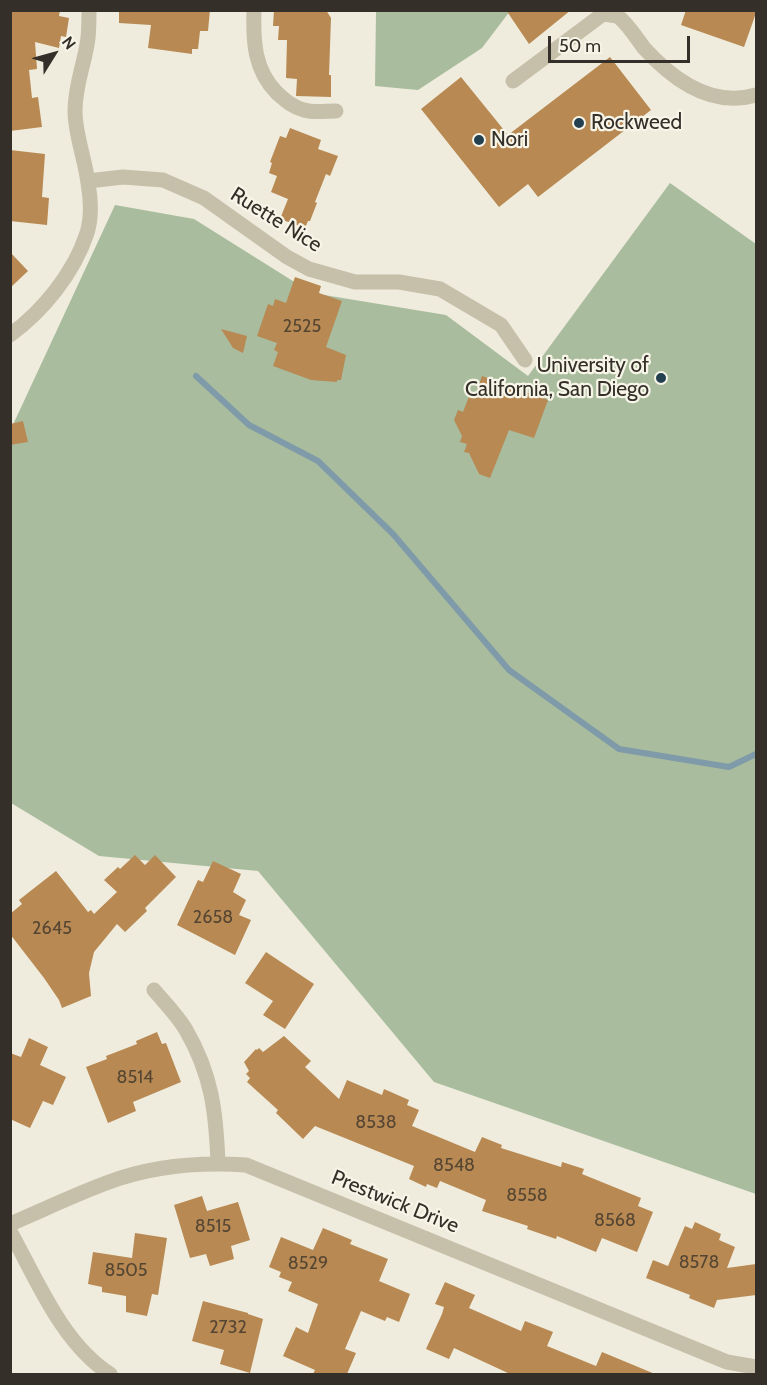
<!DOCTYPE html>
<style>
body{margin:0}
#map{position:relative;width:767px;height:1385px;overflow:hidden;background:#efecdd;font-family:Cabin,sans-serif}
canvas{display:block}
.frame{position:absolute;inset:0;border:12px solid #343029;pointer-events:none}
.north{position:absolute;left:24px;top:24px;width:60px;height:60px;-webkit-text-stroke:4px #f7f5e8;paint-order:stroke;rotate:53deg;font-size:16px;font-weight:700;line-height:24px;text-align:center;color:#343029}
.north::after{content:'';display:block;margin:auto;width:21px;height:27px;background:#343029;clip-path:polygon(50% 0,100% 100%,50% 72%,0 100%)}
.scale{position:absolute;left:548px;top:36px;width:142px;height:27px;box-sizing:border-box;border:3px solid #343029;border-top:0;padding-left:8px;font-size:18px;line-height:21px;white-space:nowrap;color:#343029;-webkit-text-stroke:4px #f7f5e8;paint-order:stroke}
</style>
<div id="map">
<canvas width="767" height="1385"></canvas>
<div class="frame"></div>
<div class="north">N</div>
<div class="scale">50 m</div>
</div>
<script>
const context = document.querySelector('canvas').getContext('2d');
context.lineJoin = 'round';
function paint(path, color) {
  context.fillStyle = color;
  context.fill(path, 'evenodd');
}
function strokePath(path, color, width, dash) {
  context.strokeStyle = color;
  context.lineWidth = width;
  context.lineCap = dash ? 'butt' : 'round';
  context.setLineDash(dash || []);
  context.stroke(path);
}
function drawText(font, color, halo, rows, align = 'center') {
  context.font = font + ' Cabin,sans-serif';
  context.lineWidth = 4.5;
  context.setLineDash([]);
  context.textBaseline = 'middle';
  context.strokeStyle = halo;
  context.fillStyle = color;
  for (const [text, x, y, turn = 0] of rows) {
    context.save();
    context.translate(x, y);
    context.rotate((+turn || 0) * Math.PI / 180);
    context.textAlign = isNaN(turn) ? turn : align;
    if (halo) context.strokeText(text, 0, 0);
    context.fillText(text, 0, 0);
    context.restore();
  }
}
paint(new Path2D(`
 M376,11H510L482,48L418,90L375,86Z
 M670,183L756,244V1194L434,1082L258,871L99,856L11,803V429L115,205L194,219L312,293L446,315L528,376Z`), '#a9bc9e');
strokePath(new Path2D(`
 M196,376L249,425L318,461L393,534L509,670L619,749L729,767L756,754`), '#7f9aa9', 6);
paint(new Path2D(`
 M10,10H60L59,16L69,18L66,37L61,36L59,48L35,42L37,69L29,70L32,98L38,97L42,127L10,131Z
 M119,10H210L208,31H200L198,49H192V54L148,48L151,25L119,23Z
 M274,10H326L331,18L329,75H331V97L296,96L297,79L286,78L287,40H278L279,26H273Z
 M506,10H571L529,44Z
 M686,10H756V13L744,47L681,25Z
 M610,57L651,110L538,197L528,184L499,207L421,109L461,77L508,135Z
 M290,128L321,140L318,149L338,156L330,176L326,174L315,202L317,203L310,221H308L305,228L280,219L288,199L271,192L277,176L269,173L272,163L270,162L280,136L286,138Z
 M10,150L45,154L42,197L49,198L47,225L10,221Z
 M10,252L28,271L10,288Z
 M295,277L321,286L319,293L342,301L326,347L346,355L341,380H337V382L311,380L273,366L278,352L274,350L277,343L257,336L268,304L273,306L275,299L286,303Z
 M221,329L247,336L243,353L233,348Z
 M482,376L548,400L534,438L509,430L490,478L479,474L469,453L464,452L467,444L460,442L462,436L454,420L458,410L463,412L470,394L475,396Z
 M23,421L28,442L10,445V424Z
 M135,855L145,865L155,855L176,877L145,908L147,911L125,932L117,924L94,952L89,973L91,996L62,1008L59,1000L44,978L10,934V914L22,904L19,900L56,871L88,912L91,910L94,914L117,892L104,880L118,867L120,869Z
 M213,861L241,874L233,892L246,900L239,915L251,920L235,955L177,925L198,880L203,882Z
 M266,952L314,984L285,1029L263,1015L273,1001L245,983Z
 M157,1032L162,1044L166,1043L181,1082L133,1102L136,1111L108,1123L86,1067L107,1059L106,1056L137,1044L136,1041Z
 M284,1036L311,1061L305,1067L339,1099L347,1080L382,1095L384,1089L409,1100L407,1105L419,1110L412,1126L475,1152L482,1137L502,1145L501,1148L561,1167L562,1162L584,1169L582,1174L641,1198L638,1206L653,1212L637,1252L602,1238L596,1252L557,1236L556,1239L527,1229L528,1226L482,1211L486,1200L440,1181L437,1188L427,1184L426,1187L409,1179L414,1166L315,1126L303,1139L276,1113L278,1110L247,1082L250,1078L246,1074L249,1071L244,1062L256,1049L257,1050L259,1048L263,1052Z
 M29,1038L48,1047L40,1065L66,1077L53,1105L43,1101L30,1128L10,1119V1053L21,1057Z
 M202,1196L207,1211L238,1202L250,1240L231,1246L234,1259L210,1266L206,1254L190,1258L174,1205Z
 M695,1222L721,1234L719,1240L735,1247L727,1268L756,1264V1295L717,1300L714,1308L689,1298L690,1295L646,1278L653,1260L668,1266L685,1226L692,1229Z
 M323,1228L352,1240L350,1244L388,1259L379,1281L410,1294L399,1322L387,1317L385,1321L361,1311L345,1349L356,1353L347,1374H313L315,1370L283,1356L296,1327L308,1333L318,1304L288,1291L292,1282L279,1277L281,1272L269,1267L281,1237L313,1250Z
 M135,1233L167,1238L158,1295L152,1294L147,1316L126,1312V1296L102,1292V1287L88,1284L93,1252L132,1258Z
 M445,1282L475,1295L469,1308L521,1331L525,1321L553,1332L547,1346L596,1366L602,1352L655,1374H510L454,1348L449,1359L426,1349L442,1314L444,1307L435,1304Z
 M203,1301L248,1313V1314L263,1319L250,1373L220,1364L224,1350L192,1341Z`), '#b88952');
strokePath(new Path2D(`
 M254,10C253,41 254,70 277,93C285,100 292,107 304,110C314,113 325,111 336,111
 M513,81L603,14C607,15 613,15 617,16C625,20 638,40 644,48C673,80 711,108 756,95
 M88,181L123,177L163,180L204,198L287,257L309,269L355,282H399L440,289L501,325L525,360
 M10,335C43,311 74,273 87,233C92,217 91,200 88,183C85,159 75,134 75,111C75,84 85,63 88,38C89,29 89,20 89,10
 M154,990C165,1003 178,1016 186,1030C212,1075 216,1112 218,1163
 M10,1224C43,1210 76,1194 109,1182C152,1166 201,1162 246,1165L727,1362L756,1367
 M10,1231C37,1280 62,1343 110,1374`), '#c6bfaa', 15);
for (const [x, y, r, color] of [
 [579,123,6,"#234051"],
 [479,140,6,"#234051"],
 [661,378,6,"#234051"]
]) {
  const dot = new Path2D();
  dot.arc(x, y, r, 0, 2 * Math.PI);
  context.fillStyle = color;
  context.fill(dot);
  strokePath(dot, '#f7f5e8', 2);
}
drawText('18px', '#554633', null, [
 ["2525",302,327],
 ["2658",213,918],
 ["2645",52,929],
 ["8514",135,1078],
 ["8538",376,1123],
 ["8548",454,1166],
 ["8558",527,1196],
 ["8568",615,1221],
 ["8515",213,1227],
 ["8578",699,1263],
 ["8529",308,1264],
 ["8505",126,1271],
 ["2732",228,1328]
]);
drawText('21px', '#343029', '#f7f5e8', [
 ["Rockweed",591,123],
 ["Nori",491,140],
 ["University of",649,366,"right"],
 ["California, San Diego",649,390,"right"]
], 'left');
drawText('21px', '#343029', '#f7f5e8', [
 ["Ruette Nice",276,220,32],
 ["Prestwick Drive",395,1202,22]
]);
</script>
